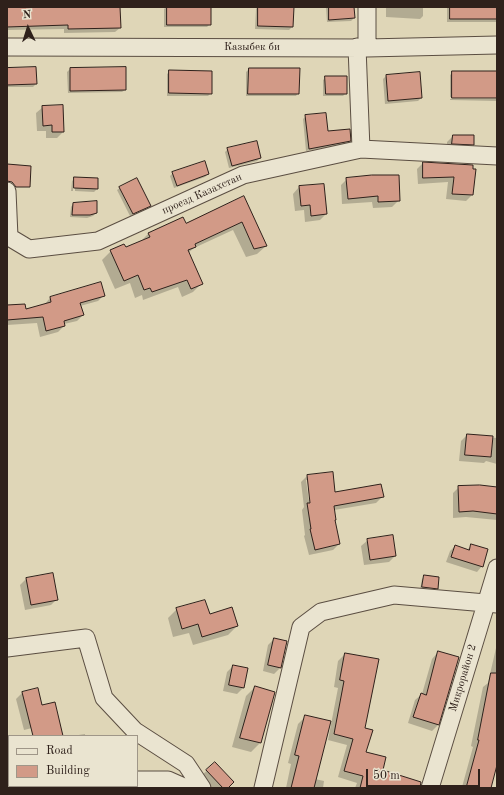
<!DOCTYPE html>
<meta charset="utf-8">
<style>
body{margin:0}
#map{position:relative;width:504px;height:795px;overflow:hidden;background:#dfd6b7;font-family:"Old Standard TT",serif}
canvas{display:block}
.frame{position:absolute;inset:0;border:8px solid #2f211b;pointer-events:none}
.legend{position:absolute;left:8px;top:735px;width:130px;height:52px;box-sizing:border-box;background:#eae4d0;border:1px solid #9f9688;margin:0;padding:5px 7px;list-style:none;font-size:12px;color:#2f211b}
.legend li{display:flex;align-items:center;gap:8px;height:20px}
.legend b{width:20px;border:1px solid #9f9688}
.north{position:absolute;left:8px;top:8px;width:40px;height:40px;-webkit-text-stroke:3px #eae4d0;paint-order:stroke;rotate:356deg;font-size:11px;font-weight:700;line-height:16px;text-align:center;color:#2f211b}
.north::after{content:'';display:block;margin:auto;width:14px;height:18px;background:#2f211b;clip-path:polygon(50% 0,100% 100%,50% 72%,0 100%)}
.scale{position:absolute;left:366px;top:769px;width:114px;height:18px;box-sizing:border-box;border:2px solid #2f211b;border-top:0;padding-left:5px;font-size:12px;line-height:14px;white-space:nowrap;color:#2f211b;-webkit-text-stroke:3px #eae4d0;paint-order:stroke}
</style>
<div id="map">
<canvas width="504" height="795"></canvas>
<div class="frame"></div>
<ul class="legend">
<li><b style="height:5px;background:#eae4d0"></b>Road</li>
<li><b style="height:11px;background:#d29a87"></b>Building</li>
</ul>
<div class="north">N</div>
<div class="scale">50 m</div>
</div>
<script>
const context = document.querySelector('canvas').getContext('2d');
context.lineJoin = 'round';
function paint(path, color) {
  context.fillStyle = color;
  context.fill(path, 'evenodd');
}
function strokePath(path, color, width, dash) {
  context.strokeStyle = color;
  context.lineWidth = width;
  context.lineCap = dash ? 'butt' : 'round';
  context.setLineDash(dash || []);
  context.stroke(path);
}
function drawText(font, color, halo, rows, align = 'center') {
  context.font = font + ' "Old Standard TT",serif';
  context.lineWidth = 3;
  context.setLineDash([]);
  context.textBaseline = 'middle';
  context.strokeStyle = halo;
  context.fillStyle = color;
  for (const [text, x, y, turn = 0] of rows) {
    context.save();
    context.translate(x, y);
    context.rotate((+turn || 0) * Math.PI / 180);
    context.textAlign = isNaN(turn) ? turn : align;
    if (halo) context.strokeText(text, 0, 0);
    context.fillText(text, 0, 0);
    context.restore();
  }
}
paint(new Path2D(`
 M7,7H119L120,28L115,32L64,33V29L7,30Z
 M166,7H210V24L207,27H164V9Z
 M257,7H293L292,27L289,30L255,29L256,9Z
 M326,7H353L354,18L351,21L327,22Z
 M386,7H423V16L420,19L386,17Z
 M447,7H497V22H447Z
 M7,69L36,84L33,87H7Z
 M70,69L125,90L122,92L68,93L67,72Z
 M249,69L298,93L296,96H246V72Z
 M170,71L211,93L208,96H167V74Z
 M453,72H497V97H450V75Z
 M386,76L421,98L418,101L385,104L383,79Z
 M326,77L346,93L343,96H323V80Z
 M450,99H497V101L450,100Z
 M43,107L63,132L57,138H46V131H37L36,113Z
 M306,116L327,132L350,141L347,144L306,151L303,119Z
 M453,136L473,144L467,151L447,149V142Z
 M228,149L260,158L257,161L229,168L225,152Z
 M423,163L474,170L472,195L466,201L446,199L448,182L418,184L417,169Z
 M173,173L208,174L205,177L174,188L170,176Z
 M75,178L97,189L94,192L75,191V179H73V191H71L72,181Z
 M347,179L398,201L392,207L373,208L372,202L342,204L341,185Z
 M323,185L326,214L320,220L305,222L304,210L295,211L293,194L299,187Z
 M120,188L150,206L147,209L130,216L117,190Z
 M243,197L266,246L257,254L246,257L233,230L194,248L188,253L201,284L193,292L182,297L178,287L143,300L142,295L135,298L130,283L115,289L102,260L111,251L125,248L140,242L149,233L186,224Z
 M73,204L96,213L93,216L87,218L70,217L71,207Z
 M101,283L104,295L98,301L80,306L83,315L77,321L64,324V326L58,332L40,337L37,323L7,325V306L25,310L44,305L50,298Z
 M467,435L497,438V464L486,461L484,463L459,461L461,441Z
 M307,476L334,493L382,497L376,503L334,510V521L339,544L333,550L309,555L304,536L305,535L302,510L304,507L301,482ZM306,480H309L312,507L310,508Z
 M459,487L497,488V520L466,517L453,518V493Z
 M368,540L395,556L389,562L364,565L361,546Z
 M455,546L467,550L471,546L482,566L477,572L446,562L450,551Z
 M425,576L437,588L434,591L420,590L422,579Z
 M26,579L57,599L51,605L25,610L20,585Z
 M177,609L209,615L237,626L228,635L193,645L189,633L173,637L168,618Z
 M274,639L280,668L274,674L263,671L268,645Z
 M497,647V761L490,788H455L457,786L462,787L473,747L471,746L483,687L488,683L496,648Z
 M438,652L458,658L438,725L432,731L408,723L415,700L422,694L432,659Z
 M345,654L364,729L365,753L382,771L420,788H355L357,783L338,777L347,745L328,740L338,688L334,687L338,661Z
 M233,666L243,688L237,694L223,691L227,672Z
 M255,687L274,692L260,743L251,752L232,747L246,696Z
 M22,693L41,706L52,723L24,730L16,699Z
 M306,716L315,779L324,781L323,788H286L291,764L288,763L298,724Z
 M85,734V736H72Z
 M215,763L227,788H211L201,776Z
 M7,770H9V786H25V788H7Z`), '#0003');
const building = new Path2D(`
 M7,7H120L121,28L68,29V25L7,27Z
 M167,7H211V25H167Z
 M258,7H294L293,27L258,26Z
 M329,7H354L355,18L329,20Z
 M450,7H497V19H450Z
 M36,67L37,84L7,85V68Z
 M126,67V90L70,91V68Z
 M249,68H300L299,94H248Z
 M169,70L212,71V94L169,93Z
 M452,71H497V98H452Z
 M420,72L422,98L388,101L386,75Z
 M325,76H347V94H326Z
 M63,105L64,132H52V125L43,126L42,106Z
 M326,113L328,131L350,129L351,141L309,149L305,115Z
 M453,135H474V145L452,144Z
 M257,141L261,158L232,166L227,148Z
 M205,161L209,174L177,186L172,172Z
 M423,162L473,165V169H476L473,195L452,194L454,177L423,178Z
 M7,164L31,166L30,187H16L12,182L7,181Z
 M372,175H399L400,201L378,202V196L348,199L346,178Z
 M74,177L98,178V189L74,188Z
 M137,178L151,206L133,214L119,187Z
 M324,184L327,214L311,216L310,205L301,206L299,186Z
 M244,196L267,246L254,249L242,222L195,244L196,247L188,250L203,284L191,289L187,280L152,292L150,288L144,290L138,275L124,281L110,250L124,244L126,247L150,237L148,233L183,217L186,223Z
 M97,201V213L90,215H72L73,203Z
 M101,282L105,296L80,303L84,315L64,321L65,326L46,331L43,317L7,320V305L25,304L26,309L51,302L50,297Z
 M467,434L493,436L491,457L465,455Z
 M333,472L335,492L381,484L384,497L334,506L336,520H335L340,544L315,550L310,529H311L307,503H310L307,475Z
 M480,485L497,487V514L473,511L459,512L458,486Z
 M393,535L396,556L370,560L367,539Z
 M471,544L488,549L483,567L451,557L455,545L469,550Z
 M53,573L58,600L31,605L26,578Z
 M424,575L439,577L438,589L422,587Z
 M205,600L210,614L232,607L238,626L202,637L198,624L182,629L176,608Z
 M274,638L287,641L281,668L268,665Z
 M438,651L459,657L439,725L413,717L421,693L426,695Z
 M345,653L379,659L365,728L373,730L366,752L386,757L383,770L421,782L420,788H360L363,776L344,771L353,739L334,734L344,681L340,680Z
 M233,665L248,668L244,688L229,685Z
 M491,673H497V765L491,788H466L479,740H478Z
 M255,686L275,692L261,743L240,738Z
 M38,688L42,705L55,702L63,736H33L22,692Z
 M305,715L331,721L314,788H291L299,756L295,755Z
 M215,762L234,782L228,788H223L206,770Z`);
paint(building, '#d29a87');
strokePath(building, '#2f211b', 1);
const minor = new Path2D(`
 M367,7V48
 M7,47L367,48L497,45
 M357,47L361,149
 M7,191L9,237L29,249L98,241L243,175L361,149L497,156
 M7,648L86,638L104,698L135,731L186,764L202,788
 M137,780H168L186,788
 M101,788L107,786
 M263,788L301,627L321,612L394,595L497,604
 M430,788L497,568`);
strokePath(minor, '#5b4e42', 19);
strokePath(minor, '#eae4d0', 17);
drawText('11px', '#2f211b', '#eae4d0', [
 ["Казыбек би",252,47],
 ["проезд Казахстан",202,194,-24],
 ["Микрорайон 2",463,678,-73]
]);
</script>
